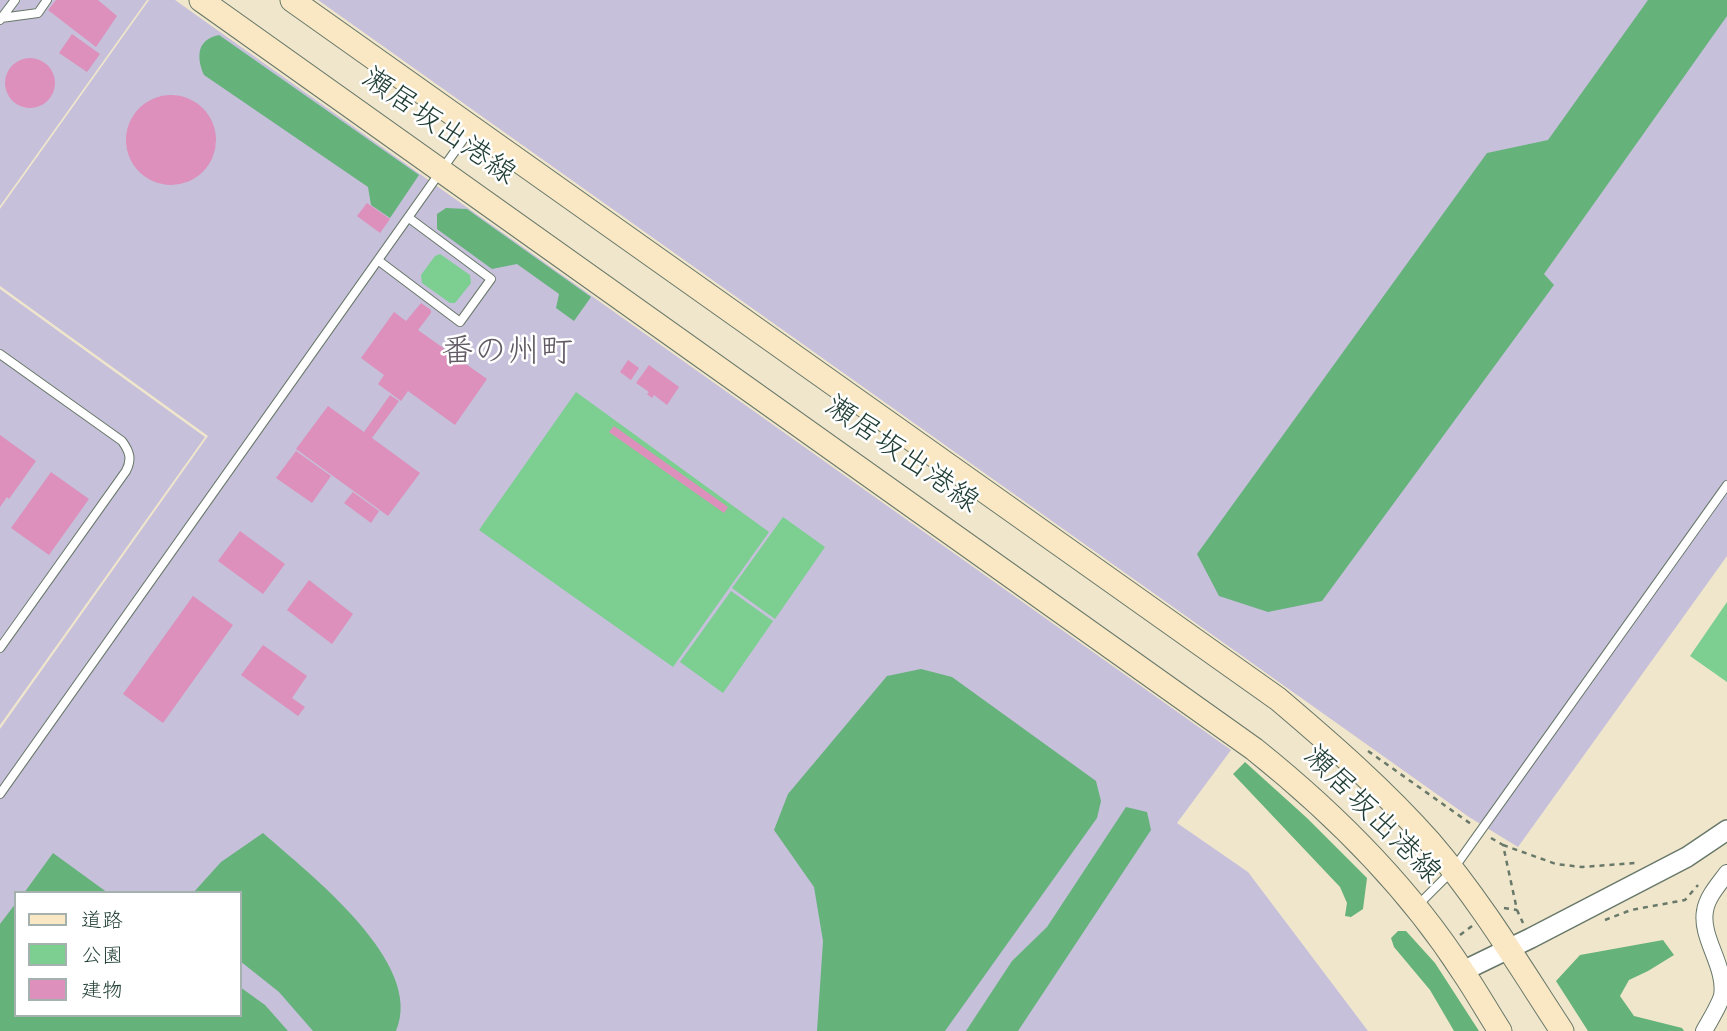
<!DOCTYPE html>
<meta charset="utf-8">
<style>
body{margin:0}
#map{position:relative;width:1727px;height:1031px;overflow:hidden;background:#f0e6cc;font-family:"Indie Flower","Klee One",sans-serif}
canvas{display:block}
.legend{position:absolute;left:14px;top:891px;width:228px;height:126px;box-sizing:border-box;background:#fff;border:2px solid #a5b1ae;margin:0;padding:9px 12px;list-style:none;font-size:21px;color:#1f3d34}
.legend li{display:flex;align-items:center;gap:14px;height:35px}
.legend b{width:35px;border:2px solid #a5b1ae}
</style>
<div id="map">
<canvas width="1727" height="1031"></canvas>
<ul class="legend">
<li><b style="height:9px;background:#fae7c3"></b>道路</li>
<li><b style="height:19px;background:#7ccf91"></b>公園</li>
<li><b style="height:19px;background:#dd90bc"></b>建物</li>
</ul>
</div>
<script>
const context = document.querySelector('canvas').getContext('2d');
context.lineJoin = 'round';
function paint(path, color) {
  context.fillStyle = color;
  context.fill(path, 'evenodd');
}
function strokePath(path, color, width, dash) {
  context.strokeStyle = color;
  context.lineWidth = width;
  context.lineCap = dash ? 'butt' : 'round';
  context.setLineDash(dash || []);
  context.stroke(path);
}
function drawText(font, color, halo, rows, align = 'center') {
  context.font = font + ' "Indie Flower","Klee One",sans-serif';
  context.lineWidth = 5;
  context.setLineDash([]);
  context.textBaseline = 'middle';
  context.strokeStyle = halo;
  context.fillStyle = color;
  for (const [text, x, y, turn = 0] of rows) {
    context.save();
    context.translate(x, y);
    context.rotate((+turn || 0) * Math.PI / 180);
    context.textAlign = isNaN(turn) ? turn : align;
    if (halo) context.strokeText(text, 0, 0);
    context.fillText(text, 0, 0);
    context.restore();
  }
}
paint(new Path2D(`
 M0,0H147L0,206Z
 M149,0H175L1231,750L1177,823L1248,872L1368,1031H0V729L208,436L0,286V209ZM16,893H240V1015H16Z
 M318,0H1727V556L1518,847L1469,817Z
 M0,289L205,437L0,725Z`), '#c6c0da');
paint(new Path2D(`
 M440,254L470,275L471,283L455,303H450L422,283L421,275L435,256Z
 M576,392L769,532L673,667L479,530Z
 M783,517L825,547L775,619L732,588Z
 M731,591L773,621L723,693L680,662Z
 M1727,602V682L1690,656Z`), '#7ccf91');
paint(new Path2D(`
 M1648,0H1727V16L1544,274L1554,285L1322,601L1268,612L1219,596L1197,554L1487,153L1548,140Z
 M219,35L419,175L390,218L371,205L368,187L204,75C196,57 197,39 219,35Z
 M446,208L467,209L591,297L574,321L556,308L559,294L517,264L492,269L437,229V214Z
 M921,669L952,677L1096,781L1101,801L1097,818L945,1031H817L823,941L814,887L774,830L788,794L887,676Z
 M1245,762L1307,818L1367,878L1363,909L1351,917L1345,916L1347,903L1340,887L1233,774Z
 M1126,807L1147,812L1151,830L1018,1031H966L1012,961L1047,927Z
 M263,833C308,873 426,963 396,1031H313L279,992L240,961V893H193L221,862Z
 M53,853L108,893H24Z
 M16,903V1015H240V987L265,1005L288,1031H0V924Z
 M1398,931H1406L1435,963L1479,1031H1454L1430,990L1394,947L1391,938Z
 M1663,940L1674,955L1648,971L1629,980L1620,996L1634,1016L1682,1028L1684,1031H1588L1556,981L1580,955Z`), '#65b27b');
paint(new Path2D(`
 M56,0H98L117,16L96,47L48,10Z
 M72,34L100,54L87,72L59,53Z
 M5 83a25 25 0 1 1 50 0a25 25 0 1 1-50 0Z
 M126 140a45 45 0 1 1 90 0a45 45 0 1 1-90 0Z
 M367,203L390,219L380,233L357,216Z
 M421,303L431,310V313L418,330L487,379L455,425L408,391L401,401L378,384L384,375L361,358L394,312L406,321Z
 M628,360L639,368L631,380L620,372Z
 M649,365L679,387L667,405L654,395L652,398L647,394L649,392L636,383Z
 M390,395L399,401L372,438L420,473L388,516L296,449L328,406L364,432Z
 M614,426L728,507L724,513L609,432Z
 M0,435L36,461L9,499L7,497L0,507Z
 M296,451L331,476L312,503L276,478Z
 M51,472L89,499L49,555L11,528Z
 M353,492L379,511L371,523L344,503Z
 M240,531L285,564L263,594L218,561Z
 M309,580L353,614L332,644L287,610Z
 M193,596L233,625L163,723L123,694Z
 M263,645L307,676L292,698L305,707L298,716L241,675Z`), '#dd90bc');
const service = new Path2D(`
 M1,18L38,13L47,0
 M0,20L15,0
 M379,261L460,322L491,279L409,218
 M0,354L122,441C130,452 132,459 126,471L0,648
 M0,794L470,130
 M1418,905L1452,871L1727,485`);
const minor = new Path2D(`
 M1704,1031C1710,1020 1718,1008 1722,996C1727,967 1700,938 1705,911C1707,897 1719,884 1727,873`);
const tertiary = new Path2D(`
 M1463,971L1531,938L1687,857L1727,830`);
const secondary = new Path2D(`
 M201,0L1254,749C1334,813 1407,885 1463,972C1476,991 1487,1011 1500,1031
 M292,0L1278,699C1331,744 1384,790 1430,842C1480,900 1520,967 1562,1031`);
strokePath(service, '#687869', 10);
strokePath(minor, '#687869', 18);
strokePath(tertiary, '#687869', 22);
strokePath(secondary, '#687869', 25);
strokePath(new Path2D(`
 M1368,751L1471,824
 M1491,838L1503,845L1517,910L1523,923
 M1503,845L1556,864L1582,867L1636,863
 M1504,908L1517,910
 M1605,920L1631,910L1685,900L1698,885
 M1460,935L1472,926`), '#687869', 2.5, [5, 5]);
strokePath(service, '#fff', 8);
strokePath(minor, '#fff', 16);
strokePath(tertiary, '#fff', 19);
strokePath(secondary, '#fae7c3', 23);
drawText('30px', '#1f3d34', '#fff', [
 ["瀬居坂出港線",437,129,35],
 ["瀬居坂出港線",900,457,35],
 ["瀬居坂出港線",1370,817,45]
]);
drawText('33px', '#625a64', '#fff', [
 ["番の州町",507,356]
]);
</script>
